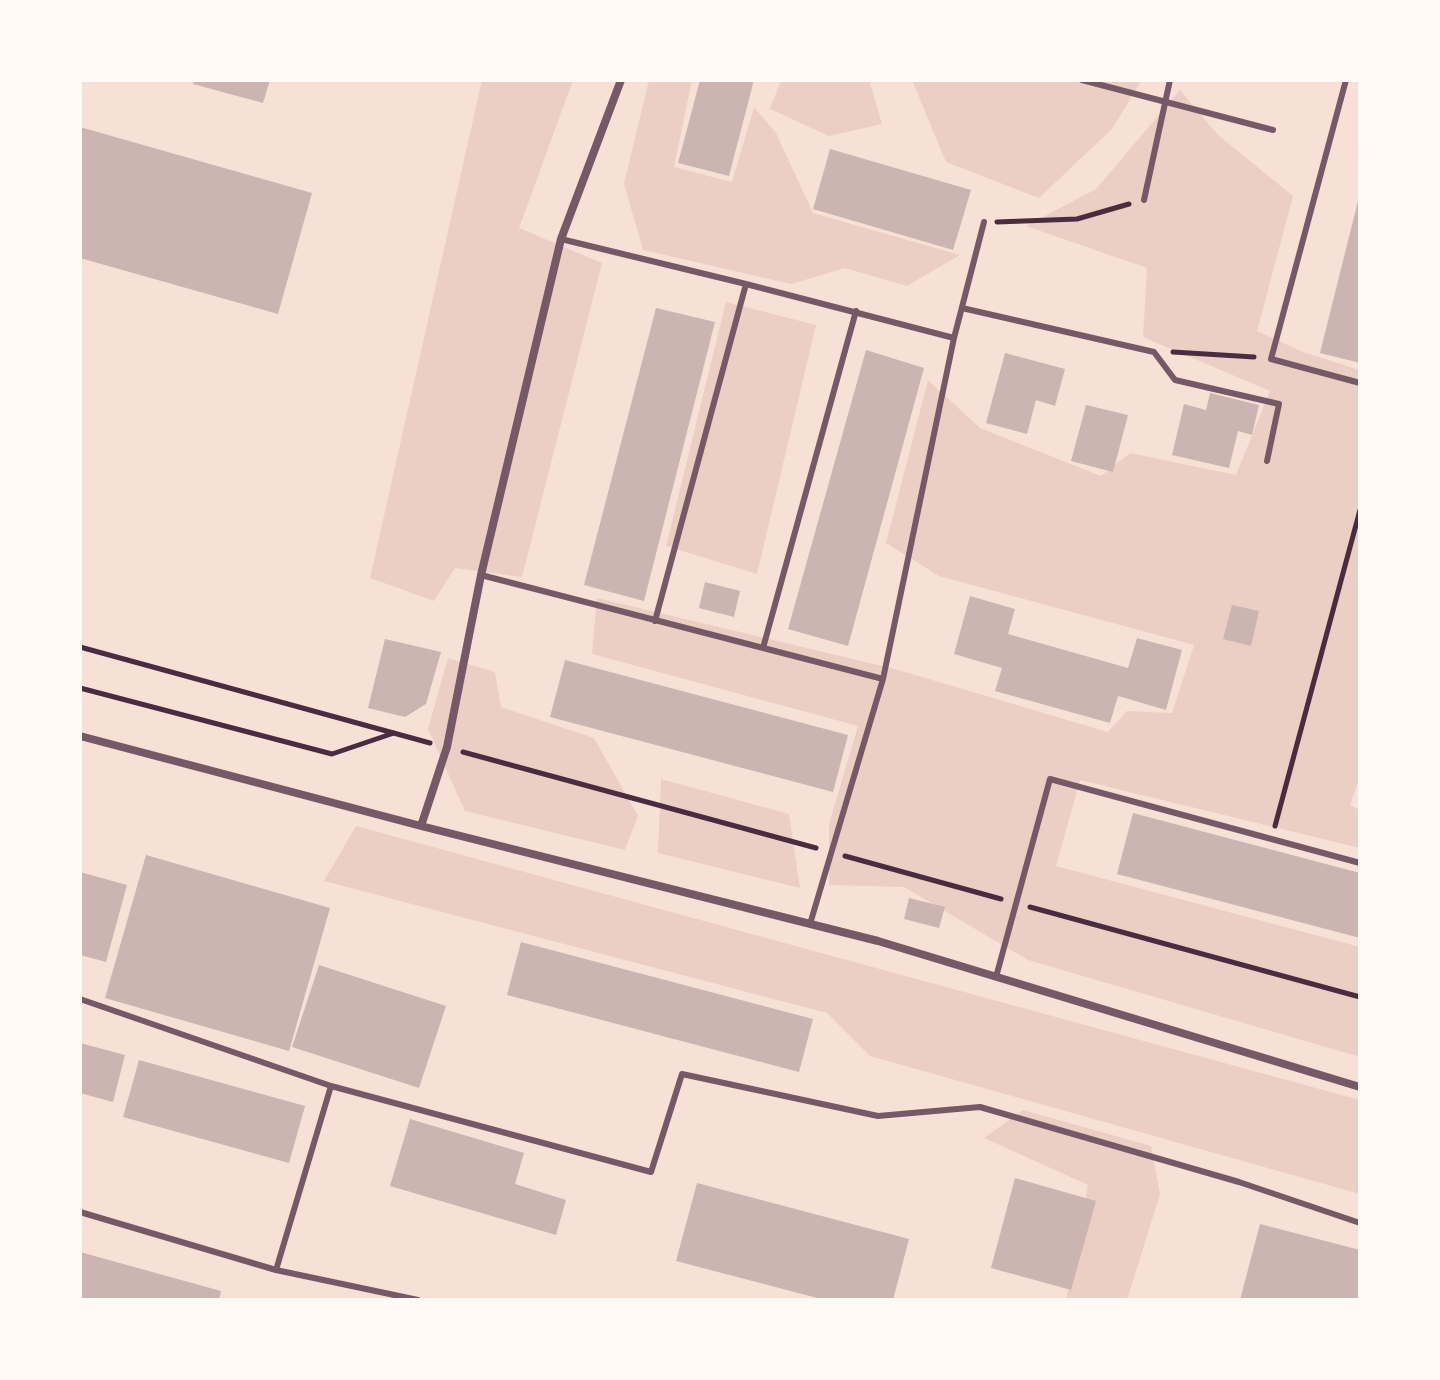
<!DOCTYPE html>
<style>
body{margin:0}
#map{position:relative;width:1440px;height:1380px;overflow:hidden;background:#f7e1d7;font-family:Rubik,sans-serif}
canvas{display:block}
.frame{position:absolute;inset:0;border:82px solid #fffaf5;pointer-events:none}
</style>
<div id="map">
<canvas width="1440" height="1380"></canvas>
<div class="frame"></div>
</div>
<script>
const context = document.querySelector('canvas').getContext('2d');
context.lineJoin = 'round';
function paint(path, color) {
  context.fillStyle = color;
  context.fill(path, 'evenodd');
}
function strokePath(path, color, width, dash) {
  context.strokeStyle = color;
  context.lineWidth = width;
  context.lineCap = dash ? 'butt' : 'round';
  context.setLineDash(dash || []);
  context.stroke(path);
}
paint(new Path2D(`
 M482,80H570L572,83L519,228L602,263L522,577L455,568L434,601L370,578Z
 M649,80H692L674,167L732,182L754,107L776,133L813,213L960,255L907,286L845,268L791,284L643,250L624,184Z
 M781,80H877L870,83L882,124L829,136L770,109Z
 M912,80H1142L1112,129L1039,198L946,162Z
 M1180,90L1218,135L1293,196L1257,331L1303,352L1360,370V777L1350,805L1360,810V848L1080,780L1056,866L1360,947V1057L1028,960L904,887L829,885V824L858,726L592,654L597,598L895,669L1108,732L1127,711L1172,713L1194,645L939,576L886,543L928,380L980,428L1101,476L1130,453L1236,475L1270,391L1143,337L1147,268L1026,226L1096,189Z
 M726,302L816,325L757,574L666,546Z
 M448,658L495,672L501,707L594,738L638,816L625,850L465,811L428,729Z
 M661,779L789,814L800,888L658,853Z
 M356,826L1360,1100V1194L870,1056L827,1013L324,881Z
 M1023,1110L1151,1146L1160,1194L1127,1300H1066L1088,1185L984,1138Z`), '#ebcfc5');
paint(new Path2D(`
 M194,80H270L263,103L193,84Z
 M700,80H754L729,176L678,163Z
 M80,127L312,193L278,314L80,258Z
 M830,149L971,190L953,250L813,209Z
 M1359,197H1360V363L1320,353Z
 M656,308L715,322L644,601L584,585Z
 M866,350L924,368L848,646L788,629Z
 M1005,353L1065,369L1055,406L1036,400L1027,434L986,423Z
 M1210,393L1259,405L1252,435L1238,431L1229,468L1172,455L1184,404L1206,410Z
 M1086,405L1128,415L1113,472L1071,461Z
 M705,582L740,591L734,617L699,608Z
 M970,596L1015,609L1008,634L1128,668L1137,638L1182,650L1166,710L1118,696L1110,723L995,691L1002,668L954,654Z
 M1232,605L1259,611L1251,646L1223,639Z
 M385,639L441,652L426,704L405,717L368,708Z
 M565,660L848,735L833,792L550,717Z
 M1133,813L1360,873V938L1117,874Z
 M146,855L330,908L289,1051L105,998Z
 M80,872L127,885L106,962L80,955Z
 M909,898L945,907L939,928L904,919Z
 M521,942L813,1019L799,1072L507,995Z
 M319,965L446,1006L419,1088L292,1047Z
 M80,1043L125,1055L113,1102L80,1093Z
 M139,1060L305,1106L289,1163L123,1117Z
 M410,1119L524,1153L515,1184L566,1200L556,1235L390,1186Z
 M1015,1178L1096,1201L1071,1290L991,1268Z
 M697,1183L909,1239L893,1300H825L676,1261Z
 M1260,1224L1360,1250V1300H1240Z
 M80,1252L221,1291L219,1300H80Z`), '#ccb4b1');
strokePath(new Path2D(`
 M997,222L1077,219L1129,204
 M1173,352L1254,357
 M80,647L430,743
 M80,688L332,754L394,733
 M463,752L816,848
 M1275,826L1360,510
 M845,856L1001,899
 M1030,907L1360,997`), '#4a2c40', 5);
strokePath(new Path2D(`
 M1082,80L1273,130
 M1346,80L1271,359L1360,383
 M1144,200L1170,80
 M561,239L746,284L954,338
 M962,308L1154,352L1175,380L1279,404L1267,461
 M481,575L883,679L810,924
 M655,621L746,284
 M763,648L856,311
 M883,679L954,338L984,222
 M996,977L1050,779L1360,863
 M80,999L331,1086L276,1270
 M331,1086L651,1172L682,1074L878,1116L980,1107L1239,1182L1360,1223
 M80,1212L276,1270L418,1300`), '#755966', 6);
strokePath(new Path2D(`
 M80,736L421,826L878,941L1360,1087
 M421,826L447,747L481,575L561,239L621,80`), '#755966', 8);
</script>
